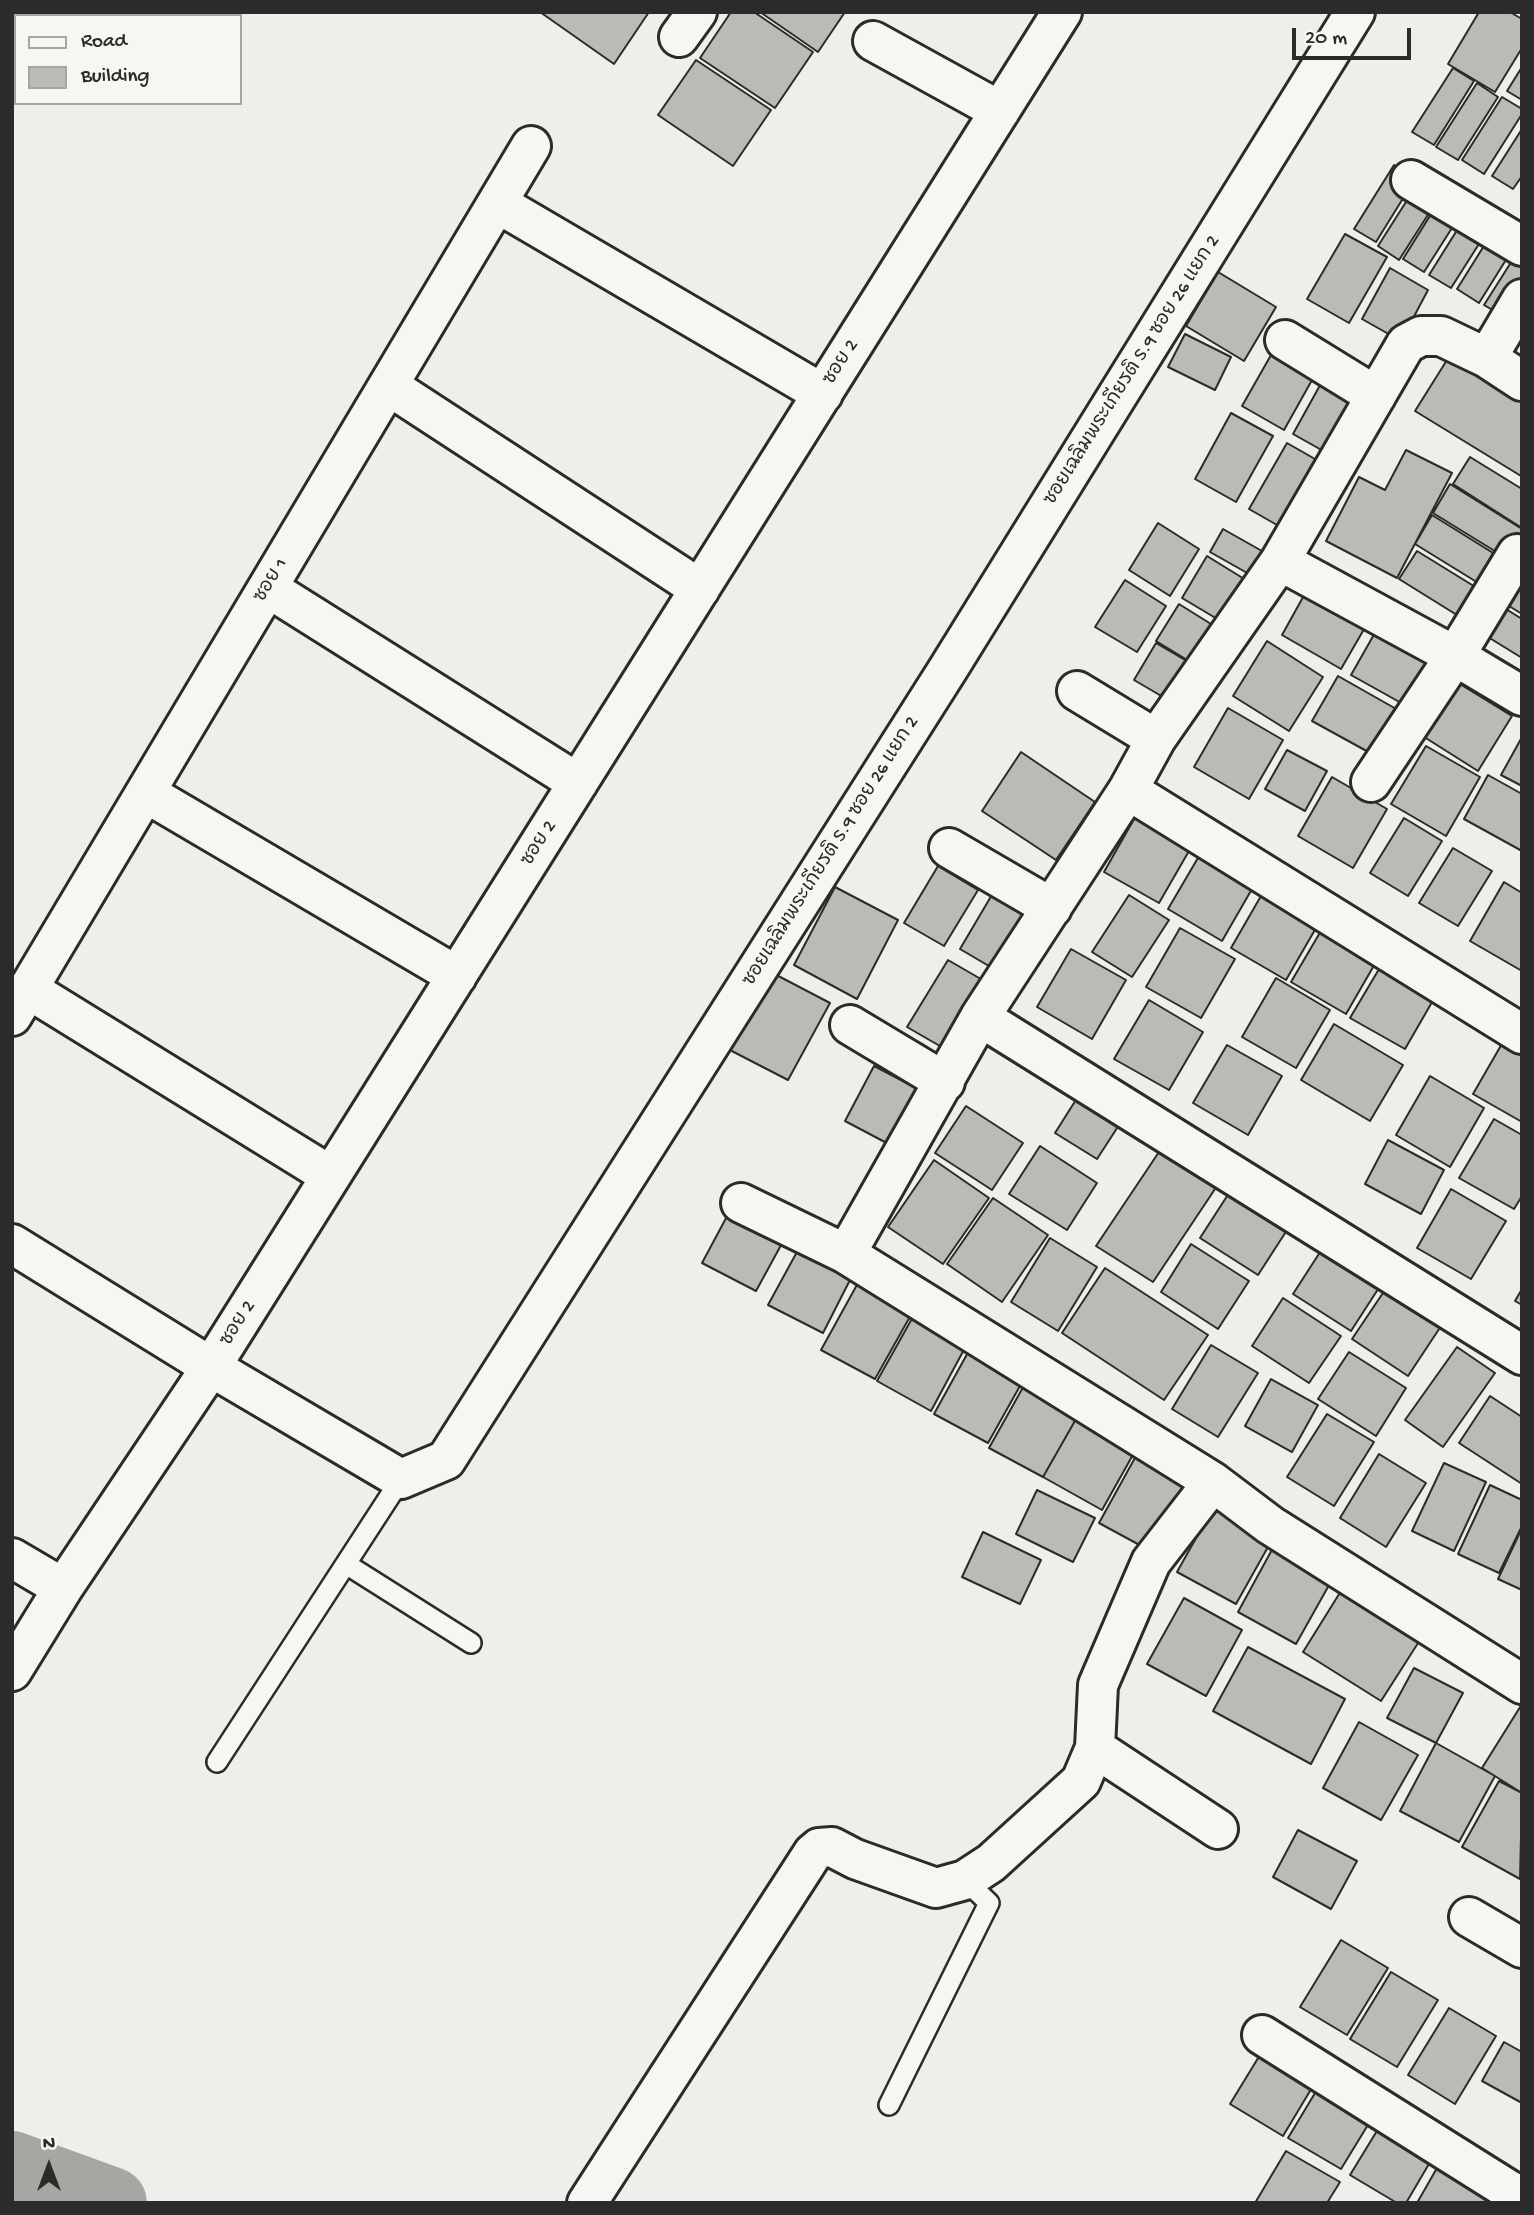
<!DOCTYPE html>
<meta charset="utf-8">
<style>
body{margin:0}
#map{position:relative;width:1534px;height:2215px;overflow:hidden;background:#eeeeea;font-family:"Gochi Hand",sans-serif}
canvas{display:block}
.frame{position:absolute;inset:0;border:14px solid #2b2b2b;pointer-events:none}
.legend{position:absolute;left:14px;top:14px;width:228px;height:91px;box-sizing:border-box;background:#f6f6f2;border:2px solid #a5a5a2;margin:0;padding:9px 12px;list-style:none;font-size:21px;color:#2b2b2b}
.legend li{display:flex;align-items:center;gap:14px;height:35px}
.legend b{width:35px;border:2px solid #a5a5a2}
.north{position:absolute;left:14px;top:2131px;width:70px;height:70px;-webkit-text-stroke:5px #f6f6f2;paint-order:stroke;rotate:0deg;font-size:19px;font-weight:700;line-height:28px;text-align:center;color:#2b2b2b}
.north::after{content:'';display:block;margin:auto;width:24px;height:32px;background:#2b2b2b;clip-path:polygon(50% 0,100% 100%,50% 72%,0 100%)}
.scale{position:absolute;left:1292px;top:28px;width:119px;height:32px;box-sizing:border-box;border:4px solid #2b2b2b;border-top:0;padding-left:9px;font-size:21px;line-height:24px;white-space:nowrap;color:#2b2b2b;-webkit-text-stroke:5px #f6f6f2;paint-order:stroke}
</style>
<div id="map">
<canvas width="1534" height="2215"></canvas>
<div class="frame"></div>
<ul class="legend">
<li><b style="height:9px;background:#f6f6f2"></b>Road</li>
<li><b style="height:19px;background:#babab7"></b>Building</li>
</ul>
<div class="north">N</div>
<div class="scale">20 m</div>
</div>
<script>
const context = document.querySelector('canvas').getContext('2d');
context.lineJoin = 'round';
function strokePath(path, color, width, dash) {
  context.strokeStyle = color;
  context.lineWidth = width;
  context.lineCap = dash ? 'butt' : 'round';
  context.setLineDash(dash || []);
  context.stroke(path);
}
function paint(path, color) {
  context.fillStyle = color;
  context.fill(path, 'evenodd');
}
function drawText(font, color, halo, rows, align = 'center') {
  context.font = font + ' "Gochi Hand","Playpen Sans Thai",sans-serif';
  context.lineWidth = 5;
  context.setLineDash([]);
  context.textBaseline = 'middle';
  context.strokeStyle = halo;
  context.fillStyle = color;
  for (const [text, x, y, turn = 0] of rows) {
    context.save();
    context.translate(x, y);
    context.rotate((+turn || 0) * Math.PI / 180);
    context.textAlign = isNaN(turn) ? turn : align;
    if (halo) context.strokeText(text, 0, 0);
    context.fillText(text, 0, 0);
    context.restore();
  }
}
strokePath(new Path2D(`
 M12,2167L111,2203`), '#a6a6a3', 72);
const building = new Path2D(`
 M540,12H649L614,64Z
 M731,12H754L813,52L775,108L700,58Z
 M760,12H845L818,52Z
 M1479,12H1510L1522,19V48L1495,92L1448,64Z
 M696,60L771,110L733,166L658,115Z
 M1522,67V100L1507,91Z
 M1453,68L1474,81L1434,145L1412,132Z
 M1477,83L1498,97L1458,160L1436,147Z
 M1502,97L1522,109V114L1484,174L1462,160Z
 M1522,129V176L1513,189L1492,176Z
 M1394,165L1415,179L1376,242L1354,229Z
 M1418,183L1440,196L1399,260L1378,246Z
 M1443,195L1464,209L1424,272L1403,259Z
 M1469,211L1491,225L1451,288L1429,275Z
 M1497,225L1519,239L1479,303L1457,289Z
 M1345,234L1387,257L1349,323L1307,299Z
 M1522,245V292L1506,318L1484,305Z
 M1390,268L1428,290L1401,341L1362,319Z
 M1218,272L1276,307L1244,361L1186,326Z
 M1185,334L1231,357L1215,390L1168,367Z
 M1279,341L1321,364L1284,430L1242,406Z
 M1452,352L1522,394L1521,476L1415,411Z
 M1329,369L1371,392L1334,457L1293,434Z
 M1231,413L1273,436L1236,502L1195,479Z
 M1287,443L1329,467L1291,533L1249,509Z
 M1406,450L1452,473L1397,578L1326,541L1359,477L1385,490Z
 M1470,457L1522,489V528L1453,484Z
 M1450,484L1522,529V534L1506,558L1433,513Z
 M1432,515L1506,561L1488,589L1415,544Z
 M1158,523L1199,549L1170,596L1129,570Z
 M1223,529L1262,551L1249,574L1210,552Z
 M1417,551L1490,596L1473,625L1399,579Z
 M1207,556L1254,585L1229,626L1182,598Z
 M1522,575V614L1496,598Z
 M1125,580L1166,606L1137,652L1095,627Z
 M1307,590L1367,624L1341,669L1282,635Z
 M1493,601L1522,619V658L1475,629Z
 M1179,604L1219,629L1197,666L1156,641Z
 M1376,631L1437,664L1412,709L1351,675Z
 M1267,641L1323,677L1289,731L1233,696Z
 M1156,643L1197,667L1175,704L1134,680Z
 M1338,676L1398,710L1372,754L1312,721Z
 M1455,681L1512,716L1478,771L1421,735Z
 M1228,708L1283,740L1249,799L1194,767Z
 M1522,737V786L1501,775Z
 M1426,746L1480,777L1446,836L1391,804Z
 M1287,750L1327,771L1305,811L1265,789Z
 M1021,752L1095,802L1056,860L982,811Z
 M1488,775L1522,794V851L1464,819Z
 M1332,777L1387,809L1353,868L1298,836Z
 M1138,812L1193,844L1159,903L1104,872Z
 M1404,818L1442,841L1408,896L1370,873Z
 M1453,848L1492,871L1458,926L1419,903Z
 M1202,851L1256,882L1222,941L1168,909Z
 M938,866L978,890L944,946L904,923Z
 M1504,882L1522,893V971L1470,941Z
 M835,887L898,920L857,999L794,965Z
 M1265,889L1320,921L1286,980L1231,948Z
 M993,893L1032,916L999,972L960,949Z
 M1129,895L1169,920L1132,977L1092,952Z
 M1325,924L1380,955L1346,1014L1291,982Z
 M1180,928L1235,959L1201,1018L1146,987Z
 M1071,949L1126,980L1092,1039L1037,1007Z
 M1385,959L1439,990L1405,1049L1350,1018Z
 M948,960L986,982L945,1049L907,1027Z
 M765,969L830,1003L788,1080L724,1047Z
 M1276,978L1330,1010L1296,1068L1242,1037Z
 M1149,1000L1203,1032L1169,1090L1114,1059Z
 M1334,1024L1403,1065L1370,1121L1301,1080Z
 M1507,1035L1522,1043V1122L1473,1094Z
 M1227,1045L1282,1076L1248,1135L1193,1103Z
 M874,1066L928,1094L898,1149L845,1121Z
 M1430,1076L1484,1108L1450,1167L1396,1135Z
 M1079,1095L1121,1122L1097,1159L1055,1133Z
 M966,1106L1023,1143L992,1190L935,1153Z
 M1494,1119L1522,1135V1196L1514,1209L1459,1178Z
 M1388,1140L1444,1170L1421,1214L1365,1184Z
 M1165,1143L1221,1180L1153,1282L1096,1246Z
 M1040,1146L1097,1183L1067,1230L1009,1194Z
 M934,1160L989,1198L943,1264L888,1227Z
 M1451,1189L1506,1221L1471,1279L1417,1248Z
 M1231,1190L1289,1227L1258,1275L1200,1238Z
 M993,1198L1048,1235L1002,1302L947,1264Z
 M732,1207L786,1236L756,1291L702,1263Z
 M1050,1238L1097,1267L1058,1331L1011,1302Z
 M1191,1244L1249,1281L1218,1329L1161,1292Z
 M1324,1246L1382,1283L1351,1331L1293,1294Z
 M798,1250L851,1278L823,1333L768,1305Z
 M1105,1268L1208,1335L1164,1400L1062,1333Z
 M1393,1278L1449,1314L1408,1376L1352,1339Z
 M858,1283L912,1313L875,1379L821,1350Z
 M1522,1289V1305L1515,1301Z
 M1283,1298L1341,1336L1309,1383L1252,1346Z
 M914,1315L967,1344L931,1411L877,1381Z
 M1211,1345L1258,1373L1218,1437L1172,1409Z
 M971,1347L1025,1377L988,1443L934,1414Z
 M1457,1347L1495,1373L1443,1447L1405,1420Z
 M1349,1352L1406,1388L1376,1436L1318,1399Z
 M1271,1379L1318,1405L1292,1452L1245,1426Z
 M1026,1382L1080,1412L1043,1477L989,1448Z
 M1490,1396L1522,1417V1484L1459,1443Z
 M1080,1412L1139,1444L1102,1510L1043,1477Z
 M1327,1414L1374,1442L1334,1506L1287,1477Z
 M1379,1454L1426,1483L1386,1547L1340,1518Z
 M1136,1456L1195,1489L1158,1555L1099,1523Z
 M1444,1463L1486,1482L1454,1551L1412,1531Z
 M1490,1485L1522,1500V1526L1499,1573L1458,1554Z
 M1037,1490L1095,1518L1073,1562L1016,1534Z
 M1214,1506L1273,1538L1236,1604L1177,1572Z
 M1522,1528V1590L1498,1579Z
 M983,1532L1041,1560L1020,1604L962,1577Z
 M1274,1546L1333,1578L1296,1644L1238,1612Z
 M1341,1591L1420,1640L1381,1701L1303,1652Z
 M1184,1598L1242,1630L1206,1696L1147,1664Z
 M1248,1647L1345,1699L1311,1764L1213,1711Z
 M1414,1668L1463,1693L1436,1743L1387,1718Z
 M1522,1704V1793L1482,1768Z
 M1359,1722L1418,1755L1381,1820L1323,1788Z
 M1436,1743L1495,1776L1459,1842L1400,1811Z
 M1499,1781L1522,1793L1520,1879L1462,1847Z
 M1298,1830L1357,1861L1331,1909L1273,1877Z
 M1341,1940L1388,1968L1347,2035L1300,2007Z
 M1391,1972L1438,2000L1397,2067L1350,2039Z
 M1449,2008L1496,2036L1455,2104L1408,2075Z
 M1504,2042L1522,2052V2103L1482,2081Z
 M1263,2050L1316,2081L1283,2136L1230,2104Z
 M1321,2083L1374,2115L1341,2169L1288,2138Z
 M1383,2121L1436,2152L1406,2203H1397L1350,2175Z
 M1286,2151L1340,2182L1327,2203H1255Z
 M1441,2161L1495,2192L1489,2203H1417Z`);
paint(building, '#babab7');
strokePath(building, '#2b2b2b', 2);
const service = new Path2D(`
 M346,1564L471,1643
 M217,1762L401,1479
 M889,2105L989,1903L965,1880`);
const minor = new Path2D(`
 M679,37L697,12
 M873,41L1000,111
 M1411,180L1522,246
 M497,203L823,394
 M1285,340L1376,396
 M1487,358L1522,381
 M389,386L700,589
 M1280,561L1455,656L1522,696
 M268,588L578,783
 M1077,691L1156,739
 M1371,782L1455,656L1517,554
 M1128,790L1522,1034
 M146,793L457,976
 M949,848L1052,908
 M28,989L331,1176
 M12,1016L531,146
 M980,1017L1522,1355
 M850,1025L945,1082
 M741,1203L846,1254L1213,1482L1270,1525L1522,1684
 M12,1244L211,1367L401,1479L446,1460L948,669L1355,12
 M846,1254L980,1017L1128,790L1156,739L1280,561L1406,344L1421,336H1441L1487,358L1522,299
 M12,1558L63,1588
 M12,1671L63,1588L211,1367L1062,12
 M1095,1748L1218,1829
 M1469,1917L1522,1948
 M1262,2035L1509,2190L1522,2196
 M587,2203L813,1853L819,1848L832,1847L855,1859L936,1888L965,1880L991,1863L1081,1781L1095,1748L1098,1685L1151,1562L1213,1482`);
const secondary = new Path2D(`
 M12,34L16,28`);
strokePath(service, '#2b2b2b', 24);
strokePath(minor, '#2b2b2b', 44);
strokePath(secondary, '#2b2b2b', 44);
strokePath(service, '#f6f6f2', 19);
strokePath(minor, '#f6f6f2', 38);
strokePath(secondary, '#f6f6f2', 38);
drawText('19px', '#2b2b2b', '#f6f6f2', [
 ["ซอย 2",842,363,-58],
 ["ซอยเฉลิมพระเกียรติ ร.9 ซอย 26 แยก 2",1133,371,-58],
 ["ซอย 1",272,581,-59],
 ["ซอย 2",540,844,-58],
 ["ซอยเฉลิมพระเกียรติ ร.9 ซอย 26 แยก 2",832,852,-58],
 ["ซอย 2",239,1324,-58]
]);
</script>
